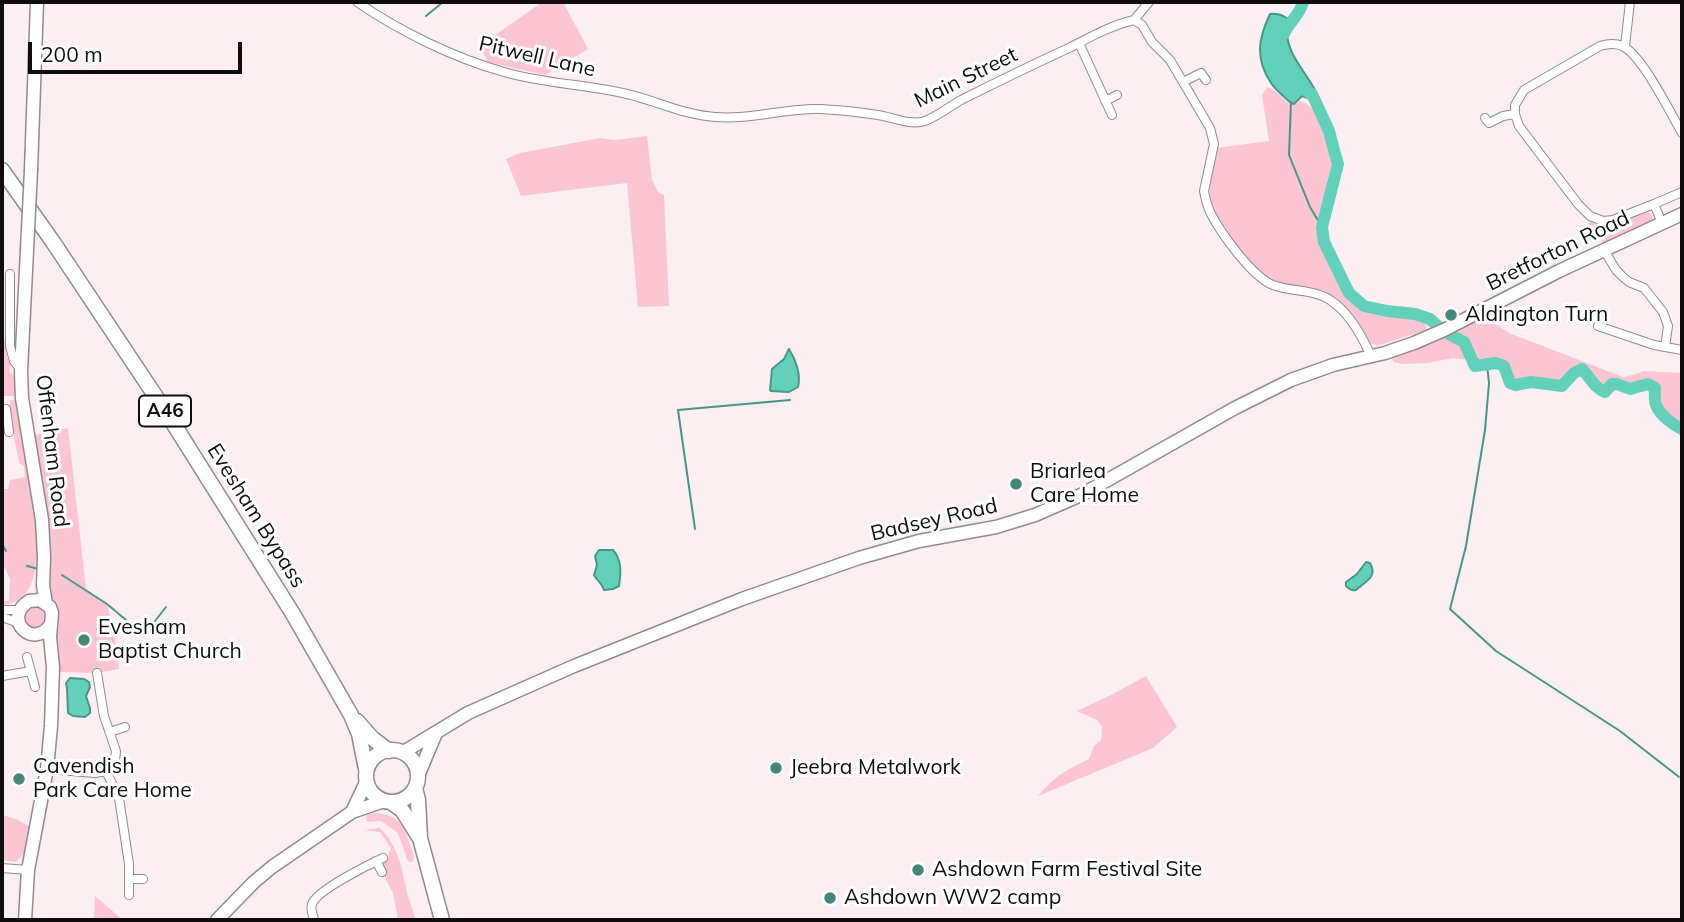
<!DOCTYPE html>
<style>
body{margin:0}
#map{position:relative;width:1684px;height:922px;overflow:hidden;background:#fceff2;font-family:Mulish,sans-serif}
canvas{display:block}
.frame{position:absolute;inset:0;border:4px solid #110c0d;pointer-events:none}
.scale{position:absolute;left:28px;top:42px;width:214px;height:32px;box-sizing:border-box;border:4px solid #110c0d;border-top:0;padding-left:9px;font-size:21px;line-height:24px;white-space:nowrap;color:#110c0d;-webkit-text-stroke:5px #fff;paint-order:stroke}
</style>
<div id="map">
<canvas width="1684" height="922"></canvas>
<div class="frame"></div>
<div class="scale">200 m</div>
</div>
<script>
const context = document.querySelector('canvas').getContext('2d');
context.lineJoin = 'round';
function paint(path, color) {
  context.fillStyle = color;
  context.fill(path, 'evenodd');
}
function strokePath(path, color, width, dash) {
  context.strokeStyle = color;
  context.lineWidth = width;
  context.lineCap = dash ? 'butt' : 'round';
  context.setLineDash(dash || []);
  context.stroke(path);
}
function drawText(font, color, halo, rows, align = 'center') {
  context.font = font + ' Mulish,sans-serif';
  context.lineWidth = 6;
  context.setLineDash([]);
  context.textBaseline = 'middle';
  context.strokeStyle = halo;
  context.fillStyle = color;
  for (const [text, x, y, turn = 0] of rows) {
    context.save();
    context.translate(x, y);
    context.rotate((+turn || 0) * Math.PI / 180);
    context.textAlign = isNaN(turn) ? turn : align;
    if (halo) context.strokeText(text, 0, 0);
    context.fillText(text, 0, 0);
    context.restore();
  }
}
paint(new Path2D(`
 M542,2H563L588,49L545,75L488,62L480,46Z
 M1267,87C1279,91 1284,103 1294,105L1300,101L1306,103L1314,111L1324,132L1332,163L1327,182L1328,202L1322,227L1324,242L1349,293L1364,306L1387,311L1415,314L1427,326L1425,330L1377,346L1367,341L1341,305L1327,293L1313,288L1281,284L1261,273L1237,246L1219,222L1210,203L1209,178L1216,148L1269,141L1262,95Z
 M647,136L652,180L658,192L664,195L669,306L638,307L627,183L521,196L506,159L520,153L600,138L614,140Z
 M1646,212L1652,215L1654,220L1603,243L1596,232L1586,226L1591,222L1601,226H1606Z
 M1482,315L1509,333L1623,377L1633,375L1644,371L1682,373V429C1673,425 1660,415 1656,406C1654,401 1655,393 1655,388L1648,384L1630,389L1617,384H1612L1605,392C1594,388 1590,377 1582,370L1574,373L1562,386L1531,382L1515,385L1510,383L1504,366L1496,364L1475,366L1471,360L1453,358L1428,363L1403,364L1394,362L1389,355Z
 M2,340H5C6,349 6,358 11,364L9,371L16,379L17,396H2Z
 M10,400H17C18,415 19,429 22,443C28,479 62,600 3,605L4,601H9L10,579L2,562V498L4,489H8L10,480L25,477L24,466L19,463C16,442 9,422 10,400Z
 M68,428L86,589L107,604L115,638L119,669L97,673L57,672L49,599L45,515L35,435Z
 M34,604L46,609L45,626L29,629L22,615Z
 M1146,676L1177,727L1153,748L1038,796C1056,775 1065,771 1089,759L1094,746L1101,740L1102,727L1097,720L1077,711L1111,695Z
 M374,813C405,815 404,831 414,856L413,862H409L407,859L398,833L381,821L368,822L366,820L367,815Z
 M2,815L16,819L30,827L24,853L16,862L2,860Z
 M380,828C395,843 401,862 405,883C407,895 412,908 416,920H398L393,893L383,874L380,863L388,856L391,848L380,832L364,830Z
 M95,896L123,920H94Z`), '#fbc5d2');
const water = new Path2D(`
 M1270,14C1280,13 1288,17 1293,26L1287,32C1287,54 1305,71 1315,90L1308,98L1302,96L1294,104L1291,103C1285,97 1276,91 1271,83C1255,59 1258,39 1270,14Z
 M789,349C796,360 801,375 798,387L789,392L771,391L770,390L772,369L784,359Z
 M599,550H613C622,560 621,573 619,586L613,589L604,590C602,583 597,581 594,575L597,565L595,556Z
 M1366,562L1370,563C1378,577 1366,581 1356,590C1352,591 1349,589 1346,586V582L1357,574Z
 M70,678L84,679L89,682L90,687L86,696L90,708V713L85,717L73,716L68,713L67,688L66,683Z`);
paint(water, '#63d1b9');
strokePath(water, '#4a9685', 2);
strokePath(new Path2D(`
 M426,16L443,2
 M1291,102L1289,155L1310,207L1322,227
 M1487,365L1489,383L1485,430L1466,546L1450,609L1496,651L1620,731L1679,777
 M695,529L678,410L790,400
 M2,544L6,551
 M27,566L39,569
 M62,575L107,604L144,635L166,607
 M794,920L799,919`), '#4a9685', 2);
strokePath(new Path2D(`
 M1284,34C1289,22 1300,15 1303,2
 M1299,87L1312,94L1329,131L1335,154L1338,164L1322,227L1324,242L1349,293L1364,306L1387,311L1415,314L1430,319L1443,331L1464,342L1475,366L1496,363L1504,366L1510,383L1515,385L1531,382L1562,386L1574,373L1582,369C1590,377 1594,388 1605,392L1612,384H1617L1630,389L1648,384L1655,388C1655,393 1654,401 1656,405C1660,415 1673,425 1682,429`), '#63d1b9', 12);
const minor = new Path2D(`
 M357,2C399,31 454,58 504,72C541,83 580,84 618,92C651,98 682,115 715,117C750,120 785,108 820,109C839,110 859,112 878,115C892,117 911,126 925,121C938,116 949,107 961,100C997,82 1034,64 1071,47C1090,37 1112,25 1134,20
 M1134,20L1142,25L1152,42L1170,60L1210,128L1214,144L1204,191C1205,198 1207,205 1210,212C1220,232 1252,277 1273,285C1291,292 1314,289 1330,300C1349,312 1362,336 1371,356
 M1134,20L1149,2
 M1079,43L1112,115
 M1625,46L1630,2
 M1183,82L1201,73L1206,80
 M1105,101L1117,95
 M1515,114V105L1524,90L1600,46C1607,44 1615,43 1622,46C1641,53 1671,114 1682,133
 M1485,118L1489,123L1503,116L1515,114L1519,126L1578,204L1590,216L1603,221L1613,220L1654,204L1662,223
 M1654,204L1682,192
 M1604,250L1616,270L1623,277L1629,282L1644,288L1663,312L1668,326L1665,347
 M10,274V346L14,361L21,370
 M1598,326L1654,345L1682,350
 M6,409L9,432
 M2,610H20
 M2,617L19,623
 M27,657L35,687
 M2,676L31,671
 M110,732L125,727
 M47,769L95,773L106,771L112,767L115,761L116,751L104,716L97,673
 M106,771L119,798L129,864V895
 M376,861L382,872
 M2,868L28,870
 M129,879H143
 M314,920C313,914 310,910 312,904C317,890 368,865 383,858`);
const secondary = new Path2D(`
 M31,170L37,2
 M27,250L21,371L22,398L42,520L44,557L43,586L46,603
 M402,753L468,713L504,697L574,666L742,599L859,558L919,541L996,527L1035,515L1081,495L1235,408L1291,380L1333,365L1385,353L1414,343L1444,330L1559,271L1682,214
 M418,776L436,733
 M352,812L366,782
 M25,920L28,870L47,769L51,726L53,667L50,637L52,613L50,607L40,600L29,601C1,619 34,651 51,624
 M217,920L254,882L272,867L352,812L384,801`);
const trunk = new Path2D(`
 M2,170L53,242L168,415L293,614L351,715L359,734L366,769
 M357,721L372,738L389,751
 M366 776a26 26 0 1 1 52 0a26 26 0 1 1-52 0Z
 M415,788L418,800L420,838L442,920
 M392,803L402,810L419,837`);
strokePath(minor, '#95898c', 10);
strokePath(secondary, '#95898c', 15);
strokePath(trunk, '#95898c', 17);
strokePath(minor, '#fff', 8);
strokePath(secondary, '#fff', 12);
strokePath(trunk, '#fff', 14);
const secondaryBridge = new Path2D(`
 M27,250L31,170`);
strokePath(secondaryBridge, '#95898c', 15, []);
strokePath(secondaryBridge, '#fff', 12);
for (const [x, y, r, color] of [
 [1451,315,7,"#448677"],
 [1016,484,7,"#448677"],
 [84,640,7,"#448677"],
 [776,768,7,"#448677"],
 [19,779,7,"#448677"],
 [918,870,7,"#448677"],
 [830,898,7,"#448677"]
]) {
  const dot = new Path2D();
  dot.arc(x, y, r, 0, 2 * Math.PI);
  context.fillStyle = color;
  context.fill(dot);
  strokePath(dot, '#fff', 2.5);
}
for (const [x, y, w] of [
 [165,411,52]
]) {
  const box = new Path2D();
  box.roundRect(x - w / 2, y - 15.5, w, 31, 5);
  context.fillStyle = '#fff';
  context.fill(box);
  strokePath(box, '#110c0d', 2);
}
drawText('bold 19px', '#110c0d', null, [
 ["A46",165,411]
]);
drawText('21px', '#110c0d', '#fff', [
 ["Pitwell Lane",537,57,13],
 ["Main Street",966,78,-26],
 ["Bretforton Road",1558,251,-26],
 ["Offenham Road",52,451,83],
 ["Evesham Bypass",256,516,58],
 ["Badsey Road",934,520,-13]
]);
drawText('21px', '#110c0d', '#fff', [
 ["Aldington Turn",1465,315],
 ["Briarlea",1030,472],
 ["Care Home",1030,496],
 ["Evesham",98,628],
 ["Baptist Church",98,652],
 ["Cavendish",33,767],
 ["Park Care Home",33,791],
 ["Jeebra Metalwork",790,768],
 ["Ashdown Farm Festival Site",932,870],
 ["Ashdown WW2 camp",844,898]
], 'left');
</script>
